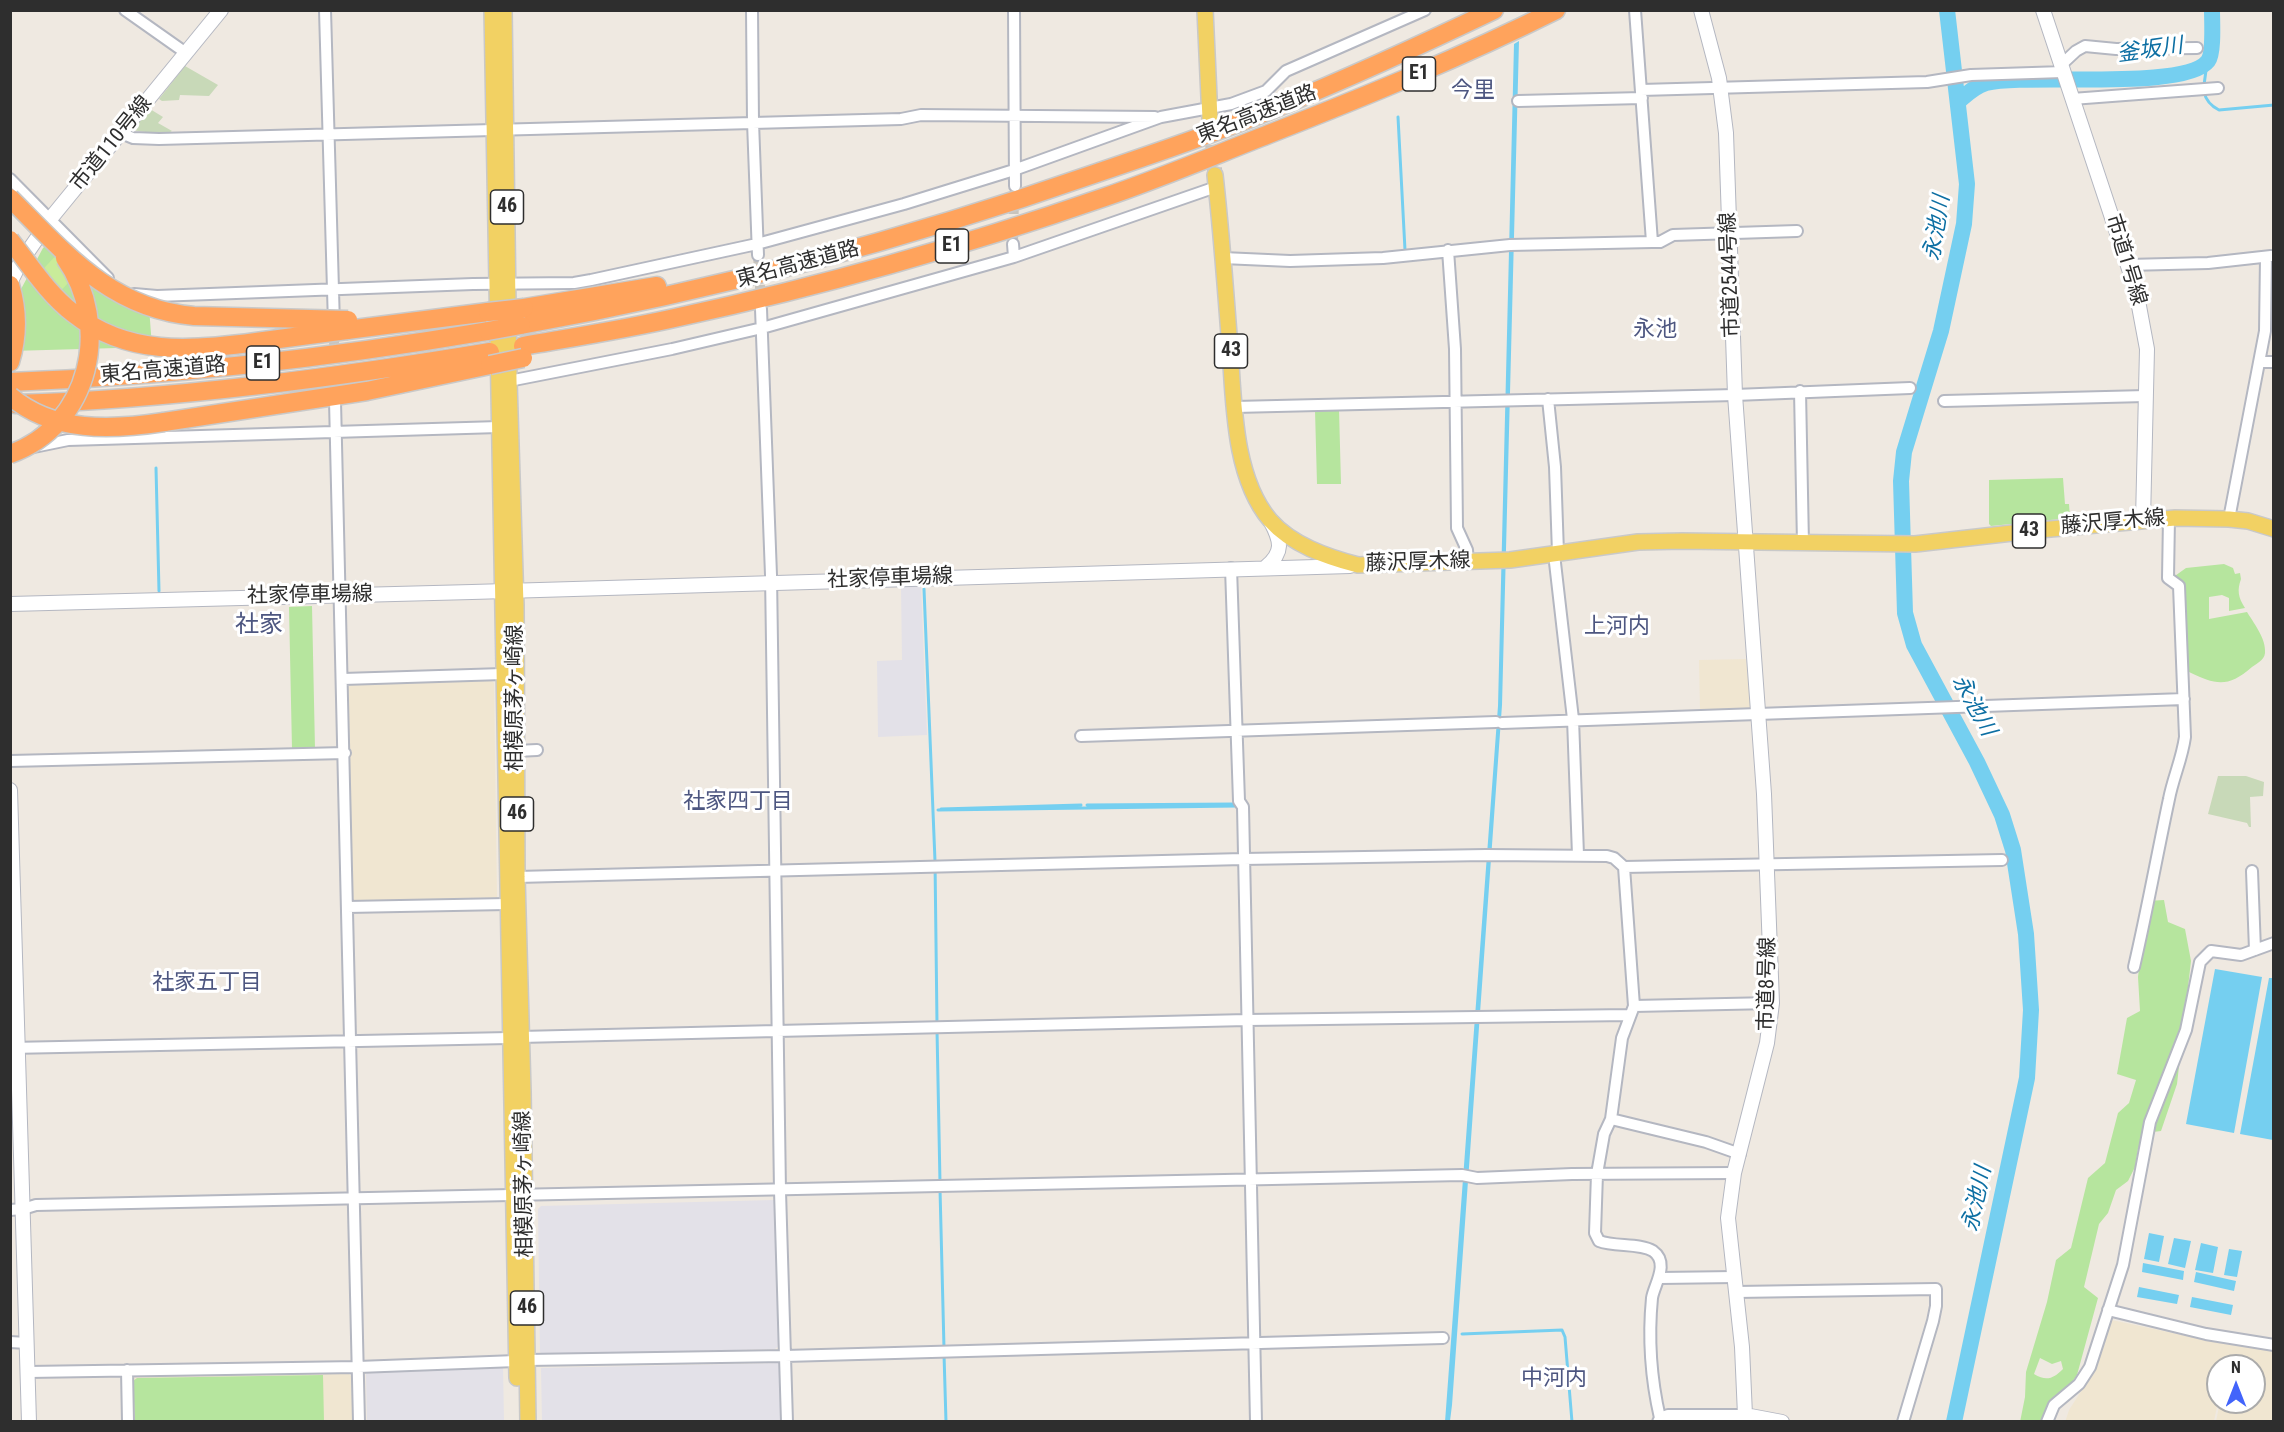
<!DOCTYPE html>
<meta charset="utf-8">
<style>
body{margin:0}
#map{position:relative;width:2284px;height:1432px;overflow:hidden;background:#efe9e1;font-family:"Roboto Condensed",sans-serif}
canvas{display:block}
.frame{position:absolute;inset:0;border:12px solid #2e2e2e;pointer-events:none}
.north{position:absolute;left:2206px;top:1354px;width:60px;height:60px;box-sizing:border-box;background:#fff;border:2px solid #ababab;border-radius:50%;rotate:0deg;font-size:16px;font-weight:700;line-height:24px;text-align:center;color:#2e2e2e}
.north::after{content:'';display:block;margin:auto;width:21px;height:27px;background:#4264fb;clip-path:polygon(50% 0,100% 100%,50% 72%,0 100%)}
</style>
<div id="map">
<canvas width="2284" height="1432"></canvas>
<div class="frame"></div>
<div class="north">N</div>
</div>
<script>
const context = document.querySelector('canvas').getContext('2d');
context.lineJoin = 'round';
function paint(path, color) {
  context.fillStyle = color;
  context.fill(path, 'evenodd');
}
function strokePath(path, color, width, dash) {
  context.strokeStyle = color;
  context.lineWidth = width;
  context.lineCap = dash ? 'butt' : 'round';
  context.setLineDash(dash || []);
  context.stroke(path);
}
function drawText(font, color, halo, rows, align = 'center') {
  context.font = font + ' "Roboto Condensed","Noto Sans JP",sans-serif';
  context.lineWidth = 6;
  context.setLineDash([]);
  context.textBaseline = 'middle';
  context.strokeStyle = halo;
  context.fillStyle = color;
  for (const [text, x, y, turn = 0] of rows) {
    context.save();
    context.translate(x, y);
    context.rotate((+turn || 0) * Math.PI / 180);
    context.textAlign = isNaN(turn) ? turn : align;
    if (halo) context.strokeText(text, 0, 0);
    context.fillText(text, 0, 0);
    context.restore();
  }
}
paint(new Path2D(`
 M921,586L927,735L878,737L877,661L902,660L901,587Z
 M773,1200L776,1202L780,1345L775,1349L543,1355L540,1352L538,1209L541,1206Z
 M780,1363L781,1421H542L541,1368Z
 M503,1367L504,1421H367L366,1374L370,1369Z`), '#e3e1e8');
paint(new Path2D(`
 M1746,659L1751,708L1700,710L1699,660Z
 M491,680L494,683L497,898L495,901L354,904L351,901L347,688L352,683Z
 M2107,1319L2187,1336L2273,1350V1421H2216L2220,1402H2254V1366H2218V1402L2214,1421L2065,1422L2069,1410L2096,1368Z
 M348,1373L351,1376L353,1421H132L131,1380L136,1376Z`), '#f0e6d1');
paint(new Path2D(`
 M55,236L149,307L152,347L11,351L20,291L43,248Z
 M1339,409L1341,484H1317L1315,410Z
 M2063,478L2065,504H2069L2070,518L1991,526L1989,524V480Z
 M2224,564L2233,568L2235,574L2240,573L2241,579C2237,590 2238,597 2245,608L2229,611V598L2222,595L2209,597V619L2247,612C2253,622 2265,637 2265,650C2266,659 2259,662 2252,667C2228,688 2216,685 2189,672L2183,654L2172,578L2186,568Z
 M312,606L315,749H292L289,607Z
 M2164,900L2168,922L2185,929L2191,961L2177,1084L2161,1131L2145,1133L2138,1149L2135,1167L2128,1181L2116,1190L2108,1213L2099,1224L2084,1287L2098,1298L2077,1375L2045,1421L2020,1422L2025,1397L2026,1372L2047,1302L2056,1260L2071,1248L2088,1178L2105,1163L2118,1113L2129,1103L2136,1080L2117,1074L2127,1018L2140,1011L2138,977L2147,901ZM2040,1358L2052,1364L2061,1361L2063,1369C2054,1378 2047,1382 2034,1374Z
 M323,1375L324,1421H135L133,1381L137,1378Z`), '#b6e59e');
paint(new Path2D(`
 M185,66L218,85L209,96L180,95L179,100L162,101L159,99Z
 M150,109L163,117L158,123L172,131L165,135L132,130Z
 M2218,776H2246L2264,782L2263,796L2250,797L2251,827H2249L2247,823L2208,814Z`), '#c8d9b8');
paint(new Path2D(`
 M60,251L81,269L55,297L34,279Z`), '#c9ec9a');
paint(new Path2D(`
 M1519,41L1502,705L1452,1405L1450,1421L1445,1422L1498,706L1514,44Z
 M2215,969L2262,977L2234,1133L2186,1124Z
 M2269,978H2274L2273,1140L2240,1134Z
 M2149,1233L2164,1236L2159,1262L2144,1259Z
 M2174,1238L2191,1241L2185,1268L2168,1264Z
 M2201,1243L2218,1247L2213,1273L2195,1270Z
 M2229,1249L2242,1251L2237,1277L2224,1275Z
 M2143,1263L2184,1271L2183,1280L2142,1272Z
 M2196,1272L2236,1281L2234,1291L2194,1282Z
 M2139,1287L2179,1295L2177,1304L2137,1297Z
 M2192,1297L2233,1305L2231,1315L2190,1307Z`), '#75cff0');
strokePath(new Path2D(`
 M2204,85L2207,63
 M2204,92C2206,101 2211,106 2219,110L2274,105
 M1398,117L1405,250
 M156,468L159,591
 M924,589L935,861L937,1024
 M1087,805L1235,804
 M941,809L1081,805
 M938,810L1237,806
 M937,1030L940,1183
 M940,1189L944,1348
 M1462,1334L1562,1330L1565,1337L1572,1422
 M944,1354L946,1422`), '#75cff0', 3);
strokePath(new Path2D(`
 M1947,10L1967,184L1964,224L1941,331L1904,452L1901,481L1905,613L1914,645L1977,762L2002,815L2013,850L2026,934L2031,1010L2027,1078L1954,1422
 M1959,101C1967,94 1975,86 1986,83C2028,73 2185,91 2208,61C2214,53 2212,21 2212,10`), '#75cff0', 16);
strokePath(new Path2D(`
 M1013,244L1014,197
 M758,255L761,303
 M334,339L335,381`), '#c8c4bd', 10, [10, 5]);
strokePath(new Path2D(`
 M1211,122L1215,175`), '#c8c4bd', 15, [15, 8]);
const street = new Path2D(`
 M125,10L186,53
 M325,10L334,325
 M752,10L753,122L758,255
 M1014,10L1015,186
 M1635,10L1652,242
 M2061,65L2076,51L2085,46L2116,49L2197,48
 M1641,90L1927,82L1971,75L2063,72
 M2072,99L2218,88
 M1518,101L1642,98
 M121,133L133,138L159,139L901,119L921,115L1155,117
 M10,179L108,278
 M1013,244L1014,257
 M1448,250L1455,349L1457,528L1467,550L1468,561
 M1223,258L1290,261L1383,258L1510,245L1652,242H1660L1673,235L1797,231
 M2128,265L2208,263L2271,256
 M134,294L157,296L473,284L574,283L591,280L757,244L904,204L1014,170L1161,117L1231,104L1266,91L1286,71L1425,10
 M761,309L771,575L780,1191L787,1422
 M2259,362H2274
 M509,381L672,349L762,328L1014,257L1216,187
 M1800,391L1803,544
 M1548,399L1555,467L1558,553
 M335,401L359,1422
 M1944,401L2146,396
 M1235,407L1735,395L1910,388
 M34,447L68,440L499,427
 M2229,519L2265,331L2266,257
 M1554,554L1573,719L1578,855
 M1231,568L1239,801L1243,807L1256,1422
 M343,679L503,674
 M1502,723L2184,699
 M1081,736L1496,722
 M516,751L537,750
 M10,761L345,753
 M1624,867L1634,1006L1622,1038L1611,1119L1604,1134L1597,1174L1595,1233L1599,1241C1614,1247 1640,1243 1653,1251C1670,1263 1654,1285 1652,1298C1648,1339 1651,1379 1660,1418L1658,1422
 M2252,871L2255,950
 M517,877L1243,859L1486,855L1607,856L1614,858L1624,867L2002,860
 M347,907L507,904
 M2134,967C2147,911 2157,855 2169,799C2173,778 2182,759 2185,737L2179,586L2168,578L2169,518
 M1634,1006L1772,1003
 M520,1037L1247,1020L1629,1015
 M10,1048L509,1038
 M1611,1119L1706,1142L1740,1154
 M10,1210L23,1209L36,1205L1462,1175L1477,1178L1572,1174L1734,1173
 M1660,1278L1735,1277
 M1736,1292L1936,1289V1306L1933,1321L1903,1422
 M2108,1310L2206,1334L2274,1345
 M10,1342L27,1343
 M527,1360L785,1356L1443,1338
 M127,1370L128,1422
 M28,1372L358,1367L516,1361
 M1660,1418L1668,1415H1745
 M2047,1422L2054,1405L2079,1384L2090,1367L2123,1265L2150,1122L2186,1030L2200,962L2211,951L2241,955L2274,943`);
const secondary = new Path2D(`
 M1701,10L1719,78L1726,133L1735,395L1764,794L1772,1003L1767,1043L1734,1173L1728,1218L1742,1347L1745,1415L1743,1422
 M2043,10L2136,290L2147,349L2143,520
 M10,283L20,263L51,218L221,10
 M1266,567C1284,552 1281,541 1271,522
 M10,604L472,592L1350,566
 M10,790L29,1422
 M1745,1415L1782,1422`);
const primary = new Path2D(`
 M492,10L517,1378
 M504,10L509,381L516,605L517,877L523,1092L528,1422
 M1205,10L1210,119
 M1215,175C1221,228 1225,282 1229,335C1234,392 1231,474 1270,520C1292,545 1327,557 1358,565L1510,560L1638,542L1682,541L1915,544L2039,530L2175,518L2229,519L2248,521L2274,529`);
const highway = new Path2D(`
 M10,285C18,311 18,336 10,362
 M524,308L657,286
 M521,325C716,290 907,239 1094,174C1156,153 1218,132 1278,107C1351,77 1423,44 1494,10
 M347,330L488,312
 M523,346C575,337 627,329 679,317C823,286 966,245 1105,197C1161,178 1215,155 1269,134C1366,96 1462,57 1556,10
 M10,382C171,376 330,358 488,331
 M15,404C174,399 333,378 490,352
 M164,422L367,391L490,365`);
strokePath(street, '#b4b7c1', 14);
strokePath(secondary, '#b4b7c1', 16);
strokePath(primary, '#c9c9c9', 18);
strokePath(highway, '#c9c9c9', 21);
strokePath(street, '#fff', 10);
strokePath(secondary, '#fff', 14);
strokePath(primary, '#f2d163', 15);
strokePath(highway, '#ffa35c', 18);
const highwayBridge = new Path2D(`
 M10,198C65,253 111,309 194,316L348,320
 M10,240C30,265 47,293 73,313C127,356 191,351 256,342C286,338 316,334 347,330
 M488,312L524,308
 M488,331L521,325
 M490,365L523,358
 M10,396C53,433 112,430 164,422
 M10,454C91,425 112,325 65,258`);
strokePath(highwayBridge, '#c9c9c9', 21, []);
strokePath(highwayBridge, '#ffa35c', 18);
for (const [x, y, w] of [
 [1419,74,33],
 [507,207,33],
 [952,246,33],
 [1231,351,33],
 [263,363,33],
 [2029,531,33],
 [517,814,33],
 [527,1308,33]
]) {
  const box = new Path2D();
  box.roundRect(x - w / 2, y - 17, w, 34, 4.5);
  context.fillStyle = '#fff';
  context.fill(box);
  strokePath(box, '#2e2e2e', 1.5);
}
drawText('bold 20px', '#2e2e2e', null, [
 ["E1",1419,74],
 ["46",507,207],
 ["E1",952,246],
 ["43",1231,351],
 ["E1",263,363],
 ["43",2029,531],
 ["46",517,814],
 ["46",527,1308]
]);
drawText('21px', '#2e2e2e', '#fff', [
 ["東名高速道路",1257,115,-21],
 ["市道110号線",112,144,-51],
 ["市道1号線",2125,260,73],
 ["東名高速道路",798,265,-15],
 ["市道2544号線",1731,275,-92],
 ["東名高速道路",163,371,-5],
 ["藤沢厚木線",2113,523,-5],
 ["藤沢厚木線",1418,563,-2],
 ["社家停車場線",890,579,-2],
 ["社家停車場線",310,596,-1],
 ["相模原茅ヶ崎線",516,698,-90],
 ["市道8号線",1768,984,-89],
 ["相模原茅ヶ崎線",525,1184,-91]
]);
drawText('italic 22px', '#0d6fa3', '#fff', [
 ["釜坂川",2150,51,-8],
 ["永池川",1938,228,-81],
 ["永池川",1973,706,61],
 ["永池川",1978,1199,-78]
]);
drawText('22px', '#4d5680', '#fff', [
 ["今里",1473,91],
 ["永池",1655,330],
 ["上河内",1617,627],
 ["社家四丁目",738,802],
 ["社家五丁目",207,983],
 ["中河内",1554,1379]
]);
drawText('24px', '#4d5680', '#fff', [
 ["社家",259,626]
]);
</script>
